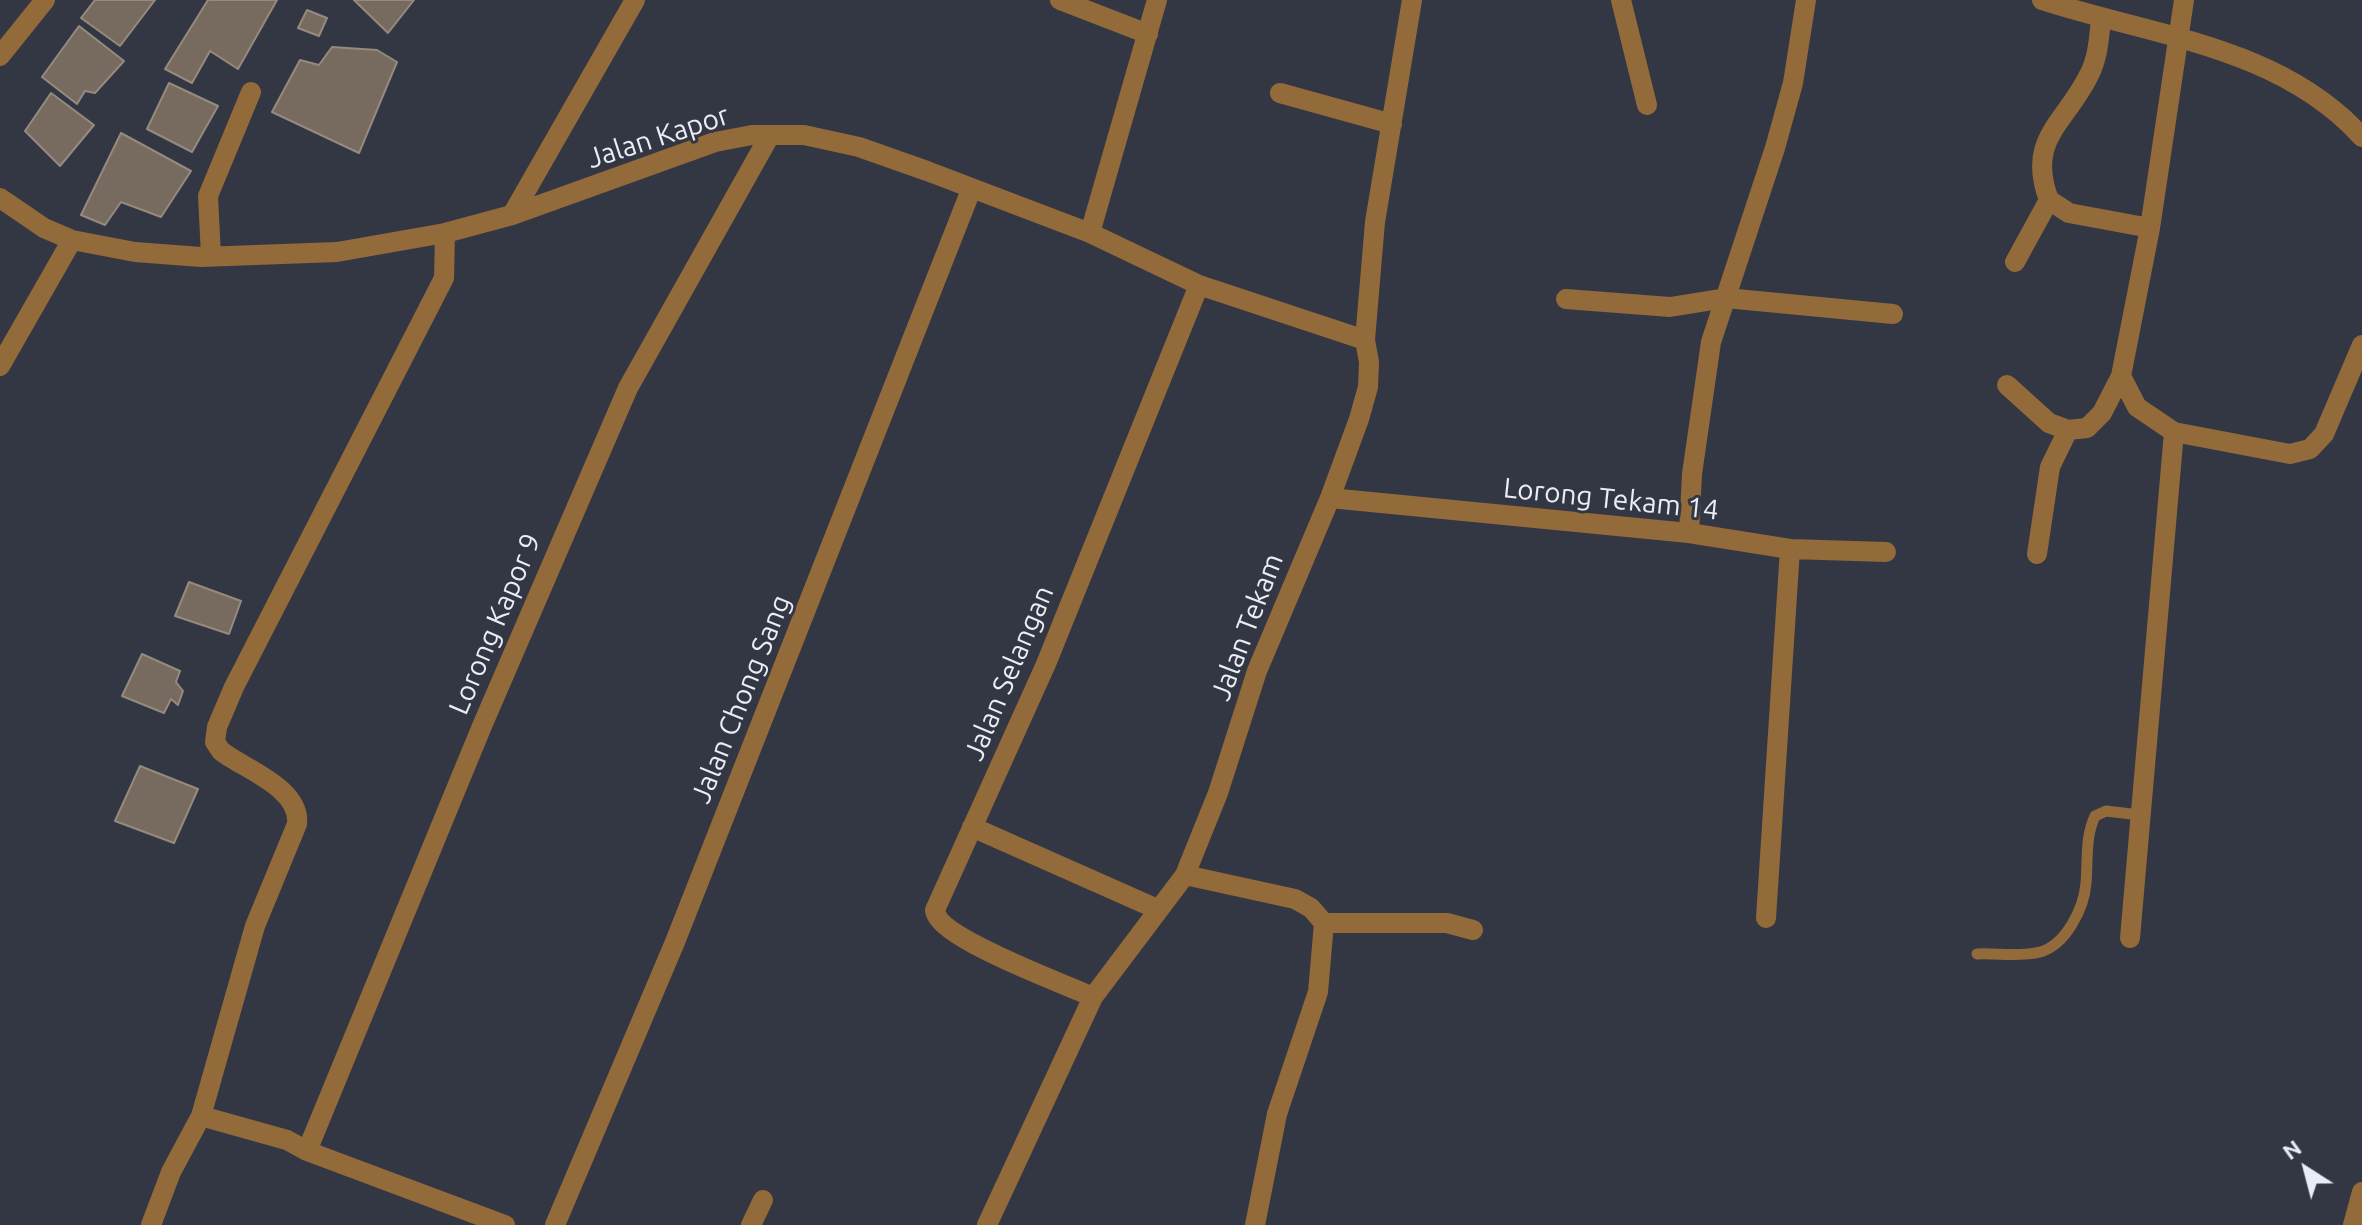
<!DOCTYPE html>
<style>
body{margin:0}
#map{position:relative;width:2362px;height:1225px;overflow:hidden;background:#333744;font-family:Ubuntu,sans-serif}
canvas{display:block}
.north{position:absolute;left:2266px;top:1129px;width:80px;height:80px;-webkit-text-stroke:6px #333744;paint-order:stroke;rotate:324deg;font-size:22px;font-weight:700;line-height:32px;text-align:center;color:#eaedf5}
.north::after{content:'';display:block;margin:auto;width:28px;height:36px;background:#eaedf5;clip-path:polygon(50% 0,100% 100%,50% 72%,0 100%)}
</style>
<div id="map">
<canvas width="2362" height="1225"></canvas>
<div class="north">N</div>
</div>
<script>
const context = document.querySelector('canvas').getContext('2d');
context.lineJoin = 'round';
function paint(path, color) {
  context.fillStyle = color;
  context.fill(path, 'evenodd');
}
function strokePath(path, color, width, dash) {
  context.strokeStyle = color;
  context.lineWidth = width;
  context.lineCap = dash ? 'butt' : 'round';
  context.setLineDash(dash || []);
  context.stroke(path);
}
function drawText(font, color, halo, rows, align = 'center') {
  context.font = font + ' Ubuntu,sans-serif';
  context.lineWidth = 6;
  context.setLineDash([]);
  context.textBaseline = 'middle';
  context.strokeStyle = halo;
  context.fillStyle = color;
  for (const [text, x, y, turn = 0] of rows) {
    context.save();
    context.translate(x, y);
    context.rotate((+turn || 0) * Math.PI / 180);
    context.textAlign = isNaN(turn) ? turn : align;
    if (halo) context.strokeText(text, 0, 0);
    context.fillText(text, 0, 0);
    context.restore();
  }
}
const building = new Path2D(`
 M95,0H155L120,46L81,18Z
 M208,0H277L238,69L210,51L192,83L165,69Z
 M354,0H414L388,33Z
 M307,10L327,18L319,36L298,28Z
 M79,26L124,61L95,93L85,91L77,104L42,77Z
 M332,47L377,50L397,62L359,153L272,112L300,60L319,65Z
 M169,83L218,106L192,152L147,129Z
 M51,93L94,125L60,166L25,131Z
 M121,133L191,171L161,217L121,202L105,225L81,215Z
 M189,582L241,601L229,634L175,616Z
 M142,654L180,671L176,682L183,691L178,705L171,699L164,713L122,696Z
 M140,766L198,789L174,843L115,821Z`);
paint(building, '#776b60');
strokePath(building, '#968a7e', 2);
strokePath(new Path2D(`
 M1977,954C1996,953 2021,957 2040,952C2066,945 2084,908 2086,883C2088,860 2085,837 2095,816L2106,811L2140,815`), '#936a3a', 11);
strokePath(new Path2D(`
 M1060,0L1148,34
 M1621,0L1647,105
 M2042,0C2152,36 2280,46 2362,137
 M0,56L45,0
 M1280,93L1392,124
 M0,198L44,228L72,240L135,252L201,257L337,252L445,233L512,215L715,142L752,135H804L859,147L927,171L1090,233L1199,285L1365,340
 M2049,200L2069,213L2150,228
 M512,215L635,0
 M1090,233L1157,0
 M211,256L208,196L251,92
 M2015,262L2049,200C2026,139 2065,124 2089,75C2098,58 2099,38 2101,19
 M1566,299L1670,307L1726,298L1893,314
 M0,366L72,240
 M2121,376L2137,407L2174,432L2290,454L2310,449L2324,434L2362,345
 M2007,385L2049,423L2068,430
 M1330,498L1689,533L1790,549L1886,552
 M1689,533L1692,474L1711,342L1775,148L1793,83L1806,0
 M2037,554L2050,467L2068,430L2087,428L2102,413L2121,376L2150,228L2184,0
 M972,827L1157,909
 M1185,875L1295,899L1311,908L1324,923H1447L1473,930
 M1766,918L1790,549
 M2130,938L2174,432
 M1093,997C1065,984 937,938 935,910L1046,664L1199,285
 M201,1116L287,1140L307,1151L505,1225
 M307,1151L482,726L628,388L770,135
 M151,1225L171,1172L201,1116L255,926L297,824C301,788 244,769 221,751L215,742L217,727L234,687L444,278L445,233
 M555,1225L675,942L971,190
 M751,1225L763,1200
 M987,1225L1093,997L1185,875L1218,793L1257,671L1330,498L1359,419L1368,387L1369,362L1365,340L1375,222L1412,0
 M1255,1225L1277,1114L1318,992L1324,923`), '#936a3a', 20);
strokePath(new Path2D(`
 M2353,1225L2362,1192`), '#936a3a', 20);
drawText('28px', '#eaedf5', '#333744', [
 ["Jalan Kapor",658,137,-18],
 ["Lorong Tekam 14",1611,499,6],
 ["Lorong Kapor 9",495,624,-67],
 ["Jalan Tekam",1247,627,-69],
 ["Jalan Selangan",1009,673,-67],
 ["Jalan Chong Sang",741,699,-68]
]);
</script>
